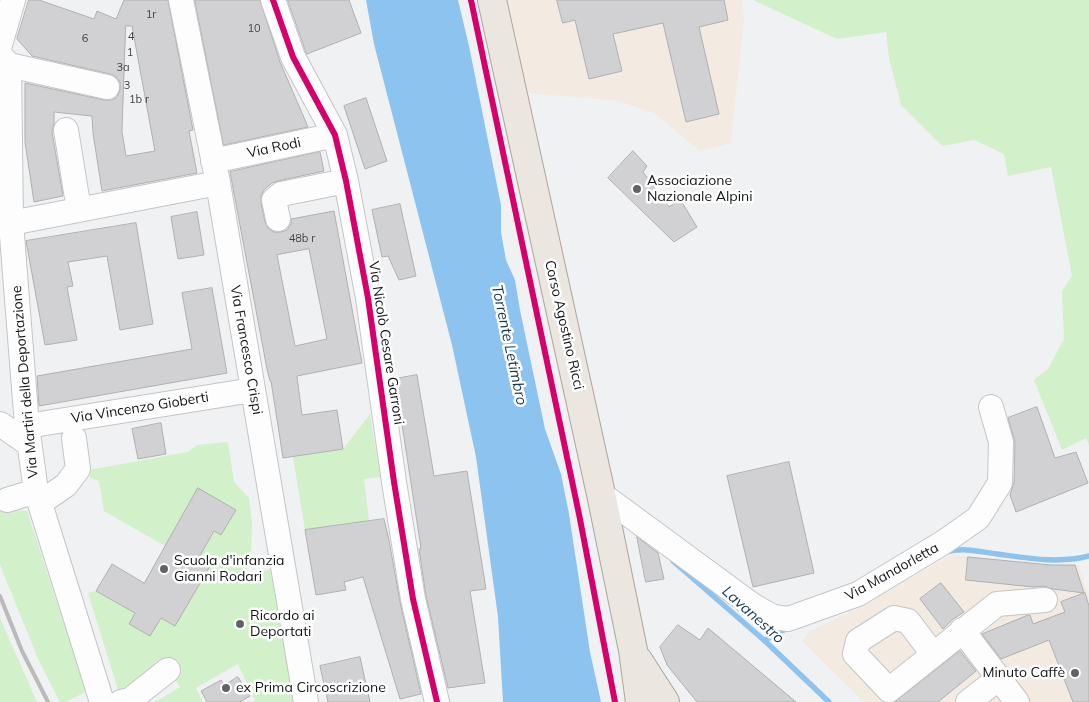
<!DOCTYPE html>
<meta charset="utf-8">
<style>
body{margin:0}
canvas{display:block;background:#f0f1f3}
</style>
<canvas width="1089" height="702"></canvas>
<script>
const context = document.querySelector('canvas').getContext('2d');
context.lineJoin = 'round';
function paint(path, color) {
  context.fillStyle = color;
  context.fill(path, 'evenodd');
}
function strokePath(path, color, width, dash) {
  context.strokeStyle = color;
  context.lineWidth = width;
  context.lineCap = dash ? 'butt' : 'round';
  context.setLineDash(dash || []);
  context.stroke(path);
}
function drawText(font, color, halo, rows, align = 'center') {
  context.font = font + ' Mulish,sans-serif';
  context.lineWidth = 5;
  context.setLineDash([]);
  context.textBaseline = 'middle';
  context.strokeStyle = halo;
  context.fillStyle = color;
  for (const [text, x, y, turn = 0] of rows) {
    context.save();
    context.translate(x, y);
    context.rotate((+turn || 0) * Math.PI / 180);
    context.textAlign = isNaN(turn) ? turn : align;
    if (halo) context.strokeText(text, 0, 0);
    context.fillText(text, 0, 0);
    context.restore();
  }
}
paint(new Path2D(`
 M508,0H742L744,18L731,143L700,151L654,113L619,101L528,93Z
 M951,555L1051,565H1078L1089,596V702H864L802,641L810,631L854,610Z`), '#f3eae1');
paint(new Path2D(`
 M753,0H1089V445L1086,438L1062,450L1034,380L1048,369L1064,339L1062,291L1072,276L1051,167L1008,176L1004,154L974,140L942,146L901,105L889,58L886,32L837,39Z
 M370,414L380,477L364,479L369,521L305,530L293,457L343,449Z
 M228,442L234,482L249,498L252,522L251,557L243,580L270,569L294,702H253L255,700L238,664L196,688L203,702H155L180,687L161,659L119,693L88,593L96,591L135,613L129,624L150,636L161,618L175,626L210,566L198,559L214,531L221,535L235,510L165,546L104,511L99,481L90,478L89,470L188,452L197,445Z
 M6,509L27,511L86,692L65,702H60L39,661L2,570L0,564V511Z
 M0,618L37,702H0Z`), '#d2f0c9');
paint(new Path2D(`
 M366,0H458L469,46L501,205V232L506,260L515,280L520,310L545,429L561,474L569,514L590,652L601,702H503L498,617L476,457L452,345L374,44Z`), '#8cc4ef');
strokePath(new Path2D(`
 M947,552C963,547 981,552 997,554C1027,558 1059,564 1089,556
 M673,561L765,641L829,702
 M765,641L774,634L789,628`), '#8cc4ef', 5.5);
const building = new Path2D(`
 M29,0H39L94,19L97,11L116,19L124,0H168L193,130L189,131L197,173L102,191L93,133L92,116L54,112V123L52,132L63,196L34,202L25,142V83L104,100H112L117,97L120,90V82L116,77L110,74L32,56L17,39ZM126,26H132L155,151L126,156L122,132Z
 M195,0H260L280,62L308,127L224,145Z
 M288,0H349L361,33L307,54Z
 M557,0H724L728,20L699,27L719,114L686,122L663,23L613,34L622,71L589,79L575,20L563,23Z
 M366,98L387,161L365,169L344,106Z
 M633,151L647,166L643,172L669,207L680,199L697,227L674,242L608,178Z
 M320,152L324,171L278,181L272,183L264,190L261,196V203L265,222L268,228L274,232H281L287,230L291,224V219L334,211L362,363L297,376L302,415L337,410L343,449L283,458L271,381H270L267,369L230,172ZM309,249L327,339L295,346L277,255Z
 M400,204L416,276L399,280L388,256L382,257L372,210Z
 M197,212L204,255L178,259L171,217Z
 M136,223L153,324L120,330L107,256L68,262L73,286L67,287L77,340L45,345L26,241Z
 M212,288L227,373L39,406L37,376L192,349L182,293Z
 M417,375L434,476L467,471L486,589L470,591L485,683L448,688L426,596L419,549L421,548L395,379Z
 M1037,407L1055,458L1076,452L1088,483L1016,512L1010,495L1014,483L1015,442L1008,418Z
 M161,423L166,454L138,459L132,429Z
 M789,462L814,573L753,587L727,476Z
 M198,488L236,510L221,535L214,531L198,559L210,566L175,626L161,618L150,636L129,624L135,613L96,591L112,564L144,583Z
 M384,519L389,540L400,602L421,694L400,699L363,577L344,582L346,590L316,595L305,530Z
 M637,537L658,553L664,579L646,582Z
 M968,557L1051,565H1075L1084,593L1053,589L1044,586L1033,587L966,580Z
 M941,583L964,612L953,619L943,629L920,599Z
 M1085,593L1089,606V702H1073L1049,640L1001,659L982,634L1028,615H1030L1033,624L1065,612L1061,602Z
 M678,625L700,640L708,628L796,702H697L667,665L660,647Z
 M960,651L976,671L938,702H895Z
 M360,657L370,702H328L320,666Z
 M238,677L250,696L240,702H207L201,691L221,680L224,685Z`);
paint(building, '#d1d1d3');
strokePath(building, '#afb0b1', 1);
const minor = new Path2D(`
 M181,0L218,183L306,702
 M273,0L293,57L335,135L346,181L368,298L394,482L413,599L437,702
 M0,45L13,0
 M0,55L9,65L11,223L27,426L36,491L102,702
 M9,65L107,87
 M66,130L79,210
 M213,161L335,135
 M278,219L274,200L281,194L346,181
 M11,223L218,183
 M0,424L29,444
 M27,426L253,390
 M601,494L752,605L773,617L788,619L858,594L944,542L978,518L1000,483L1001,442L991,407
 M7,500L36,491
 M40,503L66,485L78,469L74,438
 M962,630L1017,702
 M933,654L908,621L894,618L858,641L855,654L889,690L997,604L1045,600
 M121,702L130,700L168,670
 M968,702L999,678`);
const major = new Path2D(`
 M492,0L601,494L633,650L640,702
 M638,660L665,702`);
strokePath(minor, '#c4c5c6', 26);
strokePath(major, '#aca599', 30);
strokePath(minor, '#fdfdfd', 24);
strokePath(major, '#ebe7e0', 28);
strokePath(new Path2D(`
 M0,596L22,651L48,702`), '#bababb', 4);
strokePath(new Path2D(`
 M273,0L293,57L335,135L346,181L368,298L394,482L413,599L437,702
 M471,0L580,519L615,702`), '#d6006c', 6);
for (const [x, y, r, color] of [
 [637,189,5,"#616263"],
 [164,569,5,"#616263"],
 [240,624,5,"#616263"],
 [1075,673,5,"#616263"],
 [226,688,5,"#616263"]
]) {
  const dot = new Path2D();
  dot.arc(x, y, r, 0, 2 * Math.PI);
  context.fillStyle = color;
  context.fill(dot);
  strokePath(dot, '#fff', 2);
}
drawText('11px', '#434445', null, [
 ["1r",151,15],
 ["10",254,29],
 ["4",131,37],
 ["6",85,39],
 ["1",130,53],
 ["3a",123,68],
 ["3",127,86],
 ["1b r",139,100],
 ["48b r",302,239]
]);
drawText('14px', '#141516', '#fff', [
 ["Via Rodi",274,148,-12],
 ["Corso Agostino Ricci",564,325,77],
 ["Via Nicolò Cesare Garroni",386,343,81],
 ["Via Francesco Crispi",246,350,80],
 ["Via Martiri della Deportazione",25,382,-95],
 ["Via Vincenzo Gioberti",140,408,-9],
 ["Via Mandorletta",892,572,-29]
]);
drawText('14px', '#141516', '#fff', [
 ["Associazione",647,181],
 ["Nazionale Alpini",647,197],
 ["Scuola d'infanzia",174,561],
 ["Gianni Rodari",174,577],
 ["Ricordo ai",250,616],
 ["Deportati",250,632],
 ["Minuto Caffè",1065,673,"right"],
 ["ex Prima Circoscrizione",236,688]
], 'left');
drawText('italic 15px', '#153750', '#fff', [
 ["Torrente Letimbro",509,345,78],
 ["Lavanestro",753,615,42]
]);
</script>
